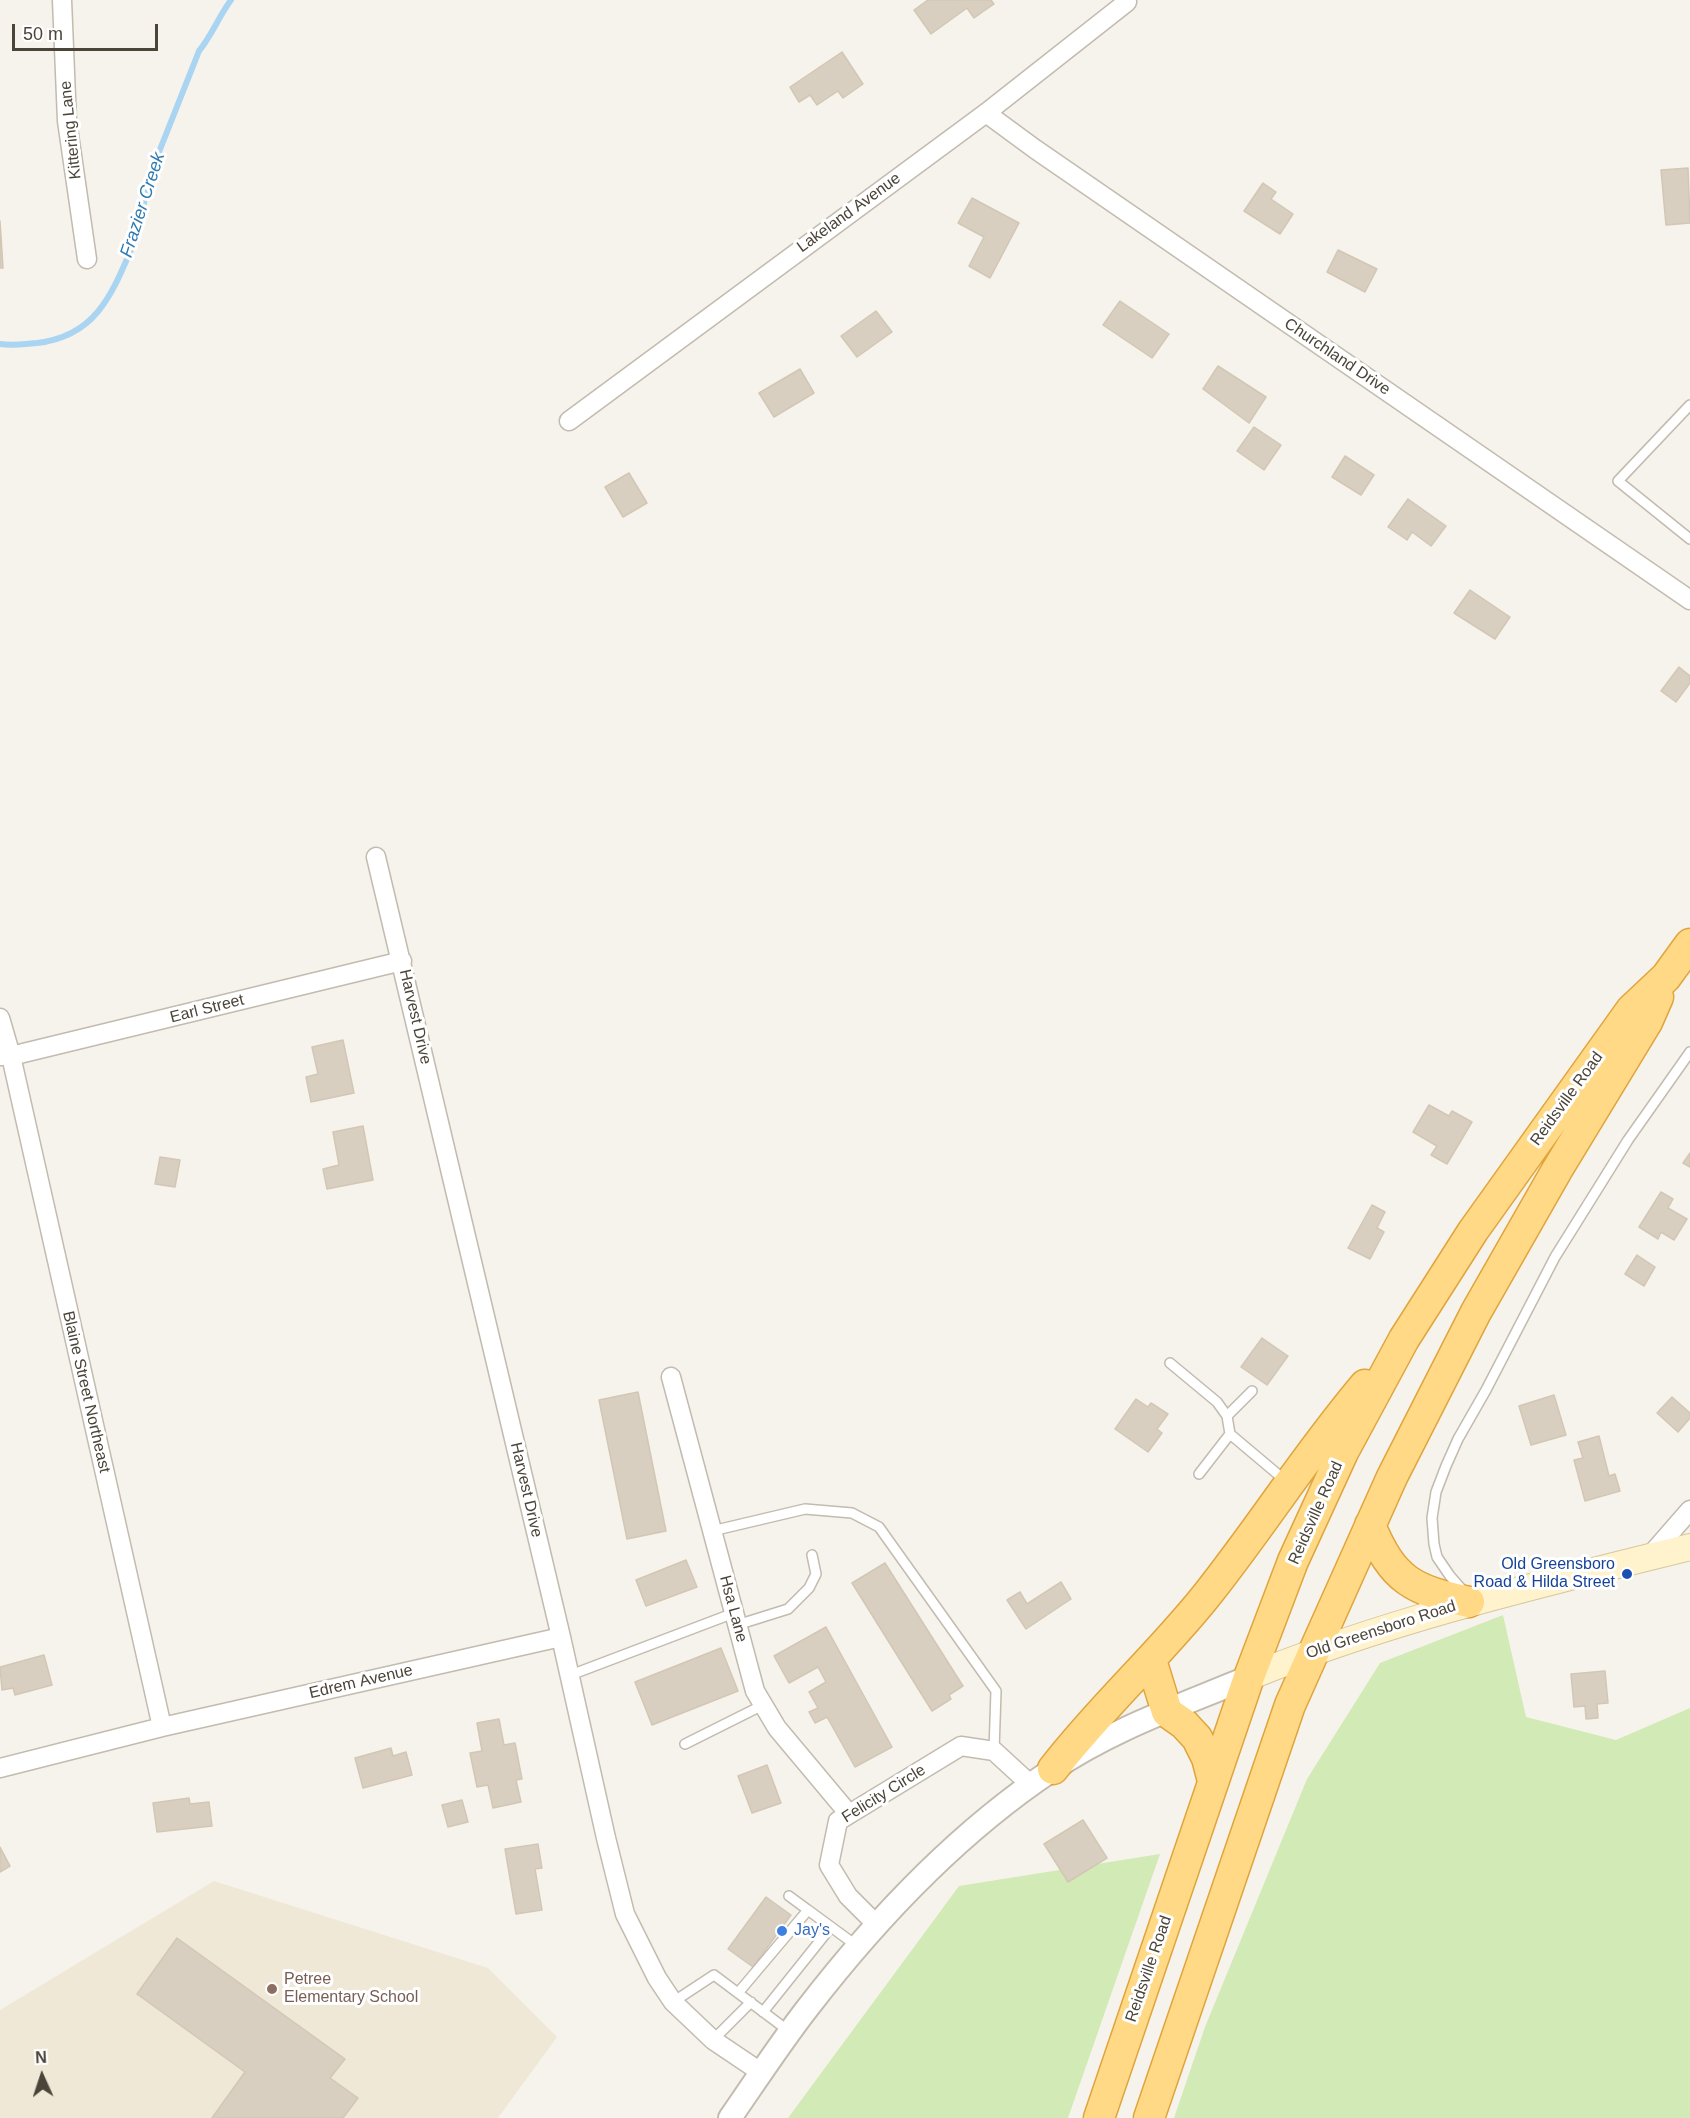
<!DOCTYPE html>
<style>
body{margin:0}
#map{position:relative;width:1690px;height:2118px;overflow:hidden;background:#f6f3ec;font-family:Arial,sans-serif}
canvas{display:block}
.north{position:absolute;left:12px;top:2046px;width:60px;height:60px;-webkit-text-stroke:4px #fff;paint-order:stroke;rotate:357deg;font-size:16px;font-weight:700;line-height:24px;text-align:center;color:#4b4439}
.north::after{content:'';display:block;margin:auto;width:21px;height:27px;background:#4b4439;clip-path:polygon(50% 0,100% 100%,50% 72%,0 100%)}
.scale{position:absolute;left:12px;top:24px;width:146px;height:27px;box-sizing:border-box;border:3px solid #4b4439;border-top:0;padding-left:8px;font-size:18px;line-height:21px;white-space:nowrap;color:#4b4439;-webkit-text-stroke:4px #fff;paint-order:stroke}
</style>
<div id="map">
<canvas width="1690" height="2118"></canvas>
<div class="north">N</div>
<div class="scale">50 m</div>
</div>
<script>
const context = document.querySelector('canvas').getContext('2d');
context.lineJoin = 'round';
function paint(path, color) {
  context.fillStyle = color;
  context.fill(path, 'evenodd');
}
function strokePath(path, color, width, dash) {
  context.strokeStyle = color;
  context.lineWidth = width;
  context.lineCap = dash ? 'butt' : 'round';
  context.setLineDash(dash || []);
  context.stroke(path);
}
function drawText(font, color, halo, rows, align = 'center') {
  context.font = font + ' Arial,sans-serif';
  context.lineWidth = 6;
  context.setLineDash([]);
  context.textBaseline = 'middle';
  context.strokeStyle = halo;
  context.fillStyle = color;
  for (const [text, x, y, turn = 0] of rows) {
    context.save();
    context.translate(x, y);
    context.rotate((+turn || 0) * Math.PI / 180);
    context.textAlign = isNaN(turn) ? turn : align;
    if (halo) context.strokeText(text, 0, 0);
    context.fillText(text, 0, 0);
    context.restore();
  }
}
paint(new Path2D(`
 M214,1881L488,1968L557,2037L498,2118H0V2010Z`), '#efe8d6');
paint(new Path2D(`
 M1503,1615L1526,1717L1616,1740L1690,1708V2118H1174L1205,2027L1307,1779L1380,1663Z
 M1160,1854L1068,2118H788L959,1886Z`), '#d2eab5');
strokePath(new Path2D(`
 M0,344C13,346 24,344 37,343C100,336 114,288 136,238C135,225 145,215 144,202L159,159V152L199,51C212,35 219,16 231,0`), '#a9d4f2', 6);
const building = new Path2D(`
 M928,0H991L994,4L974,18L967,8L931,34L914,10Z
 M842,52L863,84L843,98L838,91L817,105L810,95L799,102L790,87Z
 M1688,168L1690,223L1666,225L1661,170Z
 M1263,183L1276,192L1271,199L1293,214L1280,234L1244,211Z
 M972,198L1019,223L990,278L969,266L984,237L958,223Z
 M0,221L3,268H0Z
 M1338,250L1377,269L1365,292L1327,272Z
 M1120,301L1169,334L1152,358L1103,325Z
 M876,311L892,332L857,357L841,336Z
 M1218,366L1266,397L1249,423L1203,389Z
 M800,369L814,393L774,417L759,393Z
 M1254,427L1281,445L1264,470L1237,451Z
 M1345,456L1374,475L1361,495L1332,477Z
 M629,473L647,503L623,517L605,487Z
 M1408,499L1446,526L1431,546L1412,532L1407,540L1388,527Z
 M1470,590L1510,617L1495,639L1454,613Z
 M1679,667L1690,676V683L1676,702L1661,691Z
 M343,1040L354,1093L311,1102L306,1077L318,1074L312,1047Z
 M1429,1105L1449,1116L1452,1111L1472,1122L1447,1164L1431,1155L1437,1146L1413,1132Z
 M363,1126L373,1180L327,1189L323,1169L339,1165L333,1132Z
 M1690,1153V1167L1683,1163Z
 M160,1157L180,1160L175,1187L155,1184Z
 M1661,1192L1673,1199L1668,1208L1687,1219L1674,1240L1661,1232L1658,1239L1639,1227Z
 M1372,1205L1385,1212L1377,1228L1384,1232L1370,1259L1348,1248Z
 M1637,1255L1655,1267L1644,1286L1625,1274Z
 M1262,1338L1288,1356L1267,1385L1241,1367Z
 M638,1392L666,1531L627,1539L599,1400Z
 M1554,1395L1566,1435L1531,1445L1519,1406Z
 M1672,1397L1690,1413V1418L1678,1432L1657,1413Z
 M1136,1399L1148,1407L1151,1403L1168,1414L1157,1429L1162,1433L1148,1452L1115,1429Z
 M1599,1436L1609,1476L1615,1474L1620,1491L1585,1501L1574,1460L1583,1458L1578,1442Z
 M686,1560L697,1587L646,1606L636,1580Z
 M885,1563L963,1686L949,1695L951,1699L932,1711L852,1583Z
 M1061,1582L1071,1599L1026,1629L1007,1600L1020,1592L1027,1604Z
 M826,1627L892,1747L855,1767L827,1717L815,1723L809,1712L818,1708L809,1692L826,1682L818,1667L789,1683L774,1656Z
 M721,1648L738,1691L652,1725L635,1682Z
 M44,1655L52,1685L15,1695L13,1688L2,1690L0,1667Z
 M1605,1671L1608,1703L1597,1704L1598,1718L1586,1719L1585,1706L1574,1707L1571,1674Z
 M499,1719L504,1745L515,1743L522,1779L516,1780L521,1802L493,1808L488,1785L477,1787L470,1753L482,1751L477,1723Z
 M391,1748L393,1756L406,1752L412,1775L363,1788L355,1758Z
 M767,1765L781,1803L752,1813L738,1776Z
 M189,1798L190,1804L209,1802L212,1826L157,1832L153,1803Z
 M462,1800L468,1822L448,1827L442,1805Z
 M1083,1820L1107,1858L1068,1882L1044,1844Z
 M538,1844L542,1868L535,1869L542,1910L516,1914L505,1849Z
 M0,1847L10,1866L0,1872Z
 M766,1897L791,1915L753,1967L728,1949Z
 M177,1938L345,2059L330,2078L358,2098L343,2118H212L245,2072L137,1994Z`);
paint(building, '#d8cfc1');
strokePath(building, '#d3c7b4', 1.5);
const service = new Path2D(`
 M1690,405L1618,481L1690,539
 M1170,1363L1217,1402L1227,1416L1230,1434L1287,1482
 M1227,1416L1252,1391
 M1199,1474L1230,1434
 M712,1531L805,1509L852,1513L879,1527L996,1691L994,1751
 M1465,1593L1450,1576L1437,1557L1434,1544L1432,1518L1436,1492L1446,1466L1458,1439L1486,1390L1555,1257L1628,1140L1690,1052
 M737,1625L788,1609L809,1588L816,1574L812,1555
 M568,1676L734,1613
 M685,1744L763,1705
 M789,1896L808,1910
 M738,1993L808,1910L857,1946
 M673,2002L714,1975L790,2032
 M763,2012L831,1927
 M713,2040L751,2002`);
const minor = new Path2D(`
 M62,0L67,121L87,259
 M986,113L1035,149L1690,600
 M569,421L986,113L1127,2
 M376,857L561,1637L606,1838L625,1914L657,1978L673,2002L713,2040L762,2073
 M0,1018L11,1056L162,1727
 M1,1056H11L402,961
 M671,1377L755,1691L777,1728L849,1814
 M1649,1557L1690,1510
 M0,1768L162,1727L561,1637
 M876,1924L848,1896L829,1865L838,1821L961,1746L994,1751L1031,1785`);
const tertiary = new Path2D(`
 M730,2118C755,2082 779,2045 806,2010C876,1919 956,1834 1052,1770C1112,1729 1183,1705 1249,1677`);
const secondary = new Path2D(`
 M1249,1677C1392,1619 1541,1584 1690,1547`);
const trunk = new Path2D(`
 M1370,1525C1393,1581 1413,1590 1469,1602
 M1151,1660L1167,1712L1184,1724L1197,1738L1207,1758L1213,1781
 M1053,1769C1100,1708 1158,1656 1206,1596C1261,1527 1308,1452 1365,1385
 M1099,2118L1249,1677L1293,1561L1343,1452L1404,1339L1473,1231L1631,1010L1666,977L1690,944
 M1149,2118L1290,1705L1392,1477L1476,1312L1557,1170L1647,1022L1658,997`);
strokePath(service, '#c2bbae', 12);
strokePath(minor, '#c2bbae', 21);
strokePath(tertiary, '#c2bbae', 26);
strokePath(secondary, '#d6c79b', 28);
strokePath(trunk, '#e0a43c', 33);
strokePath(service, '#fff', 9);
strokePath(minor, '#fff', 18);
strokePath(tertiary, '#fff', 22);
strokePath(secondary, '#fff3cd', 26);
strokePath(trunk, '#ffd985', 30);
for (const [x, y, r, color] of [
 [1627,1574,6,"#1a4fb4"],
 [782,1931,6,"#3f7fe0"],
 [272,1989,6,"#8d6e63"]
]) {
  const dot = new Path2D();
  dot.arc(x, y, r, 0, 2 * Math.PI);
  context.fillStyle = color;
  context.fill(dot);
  strokePath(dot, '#fff', 2);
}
drawText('16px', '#4b4439', '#fff', [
 ["Kittering Lane",71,130,-96],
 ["Lakeland Avenue",849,213,-36],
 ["Churchland Drive",1337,357,34],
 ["Earl Street",207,1009,-14],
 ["Harvest Drive",415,1017,77],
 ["Reidsville Road",1567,1099,-54],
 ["Blaine Street Northeast",86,1392,77],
 ["Harvest Drive",526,1490,77],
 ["Reidsville Road",1316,1513,-66],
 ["Hsa Lane",733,1609,75],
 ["Old Greensboro Road",1381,1630,-18],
 ["Edrem Avenue",361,1682,-13],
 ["Felicity Circle",884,1794,-32],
 ["Reidsville Road",1149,1969,-71]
]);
drawText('16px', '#164399', '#fff', [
 ["Old Greensboro",1615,1565],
 ["Road & Hilda Street",1615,1583]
], 'right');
drawText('16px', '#366cbe', '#fff', [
 ["Jay's",794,1931]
], 'left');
drawText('16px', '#785e54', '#fff', [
 ["Petree",284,1980],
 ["Elementary School",284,1998]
], 'left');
drawText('italic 18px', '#2e7ab2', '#fff', [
 ["Frazier Creek",143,205,-72]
]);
</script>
